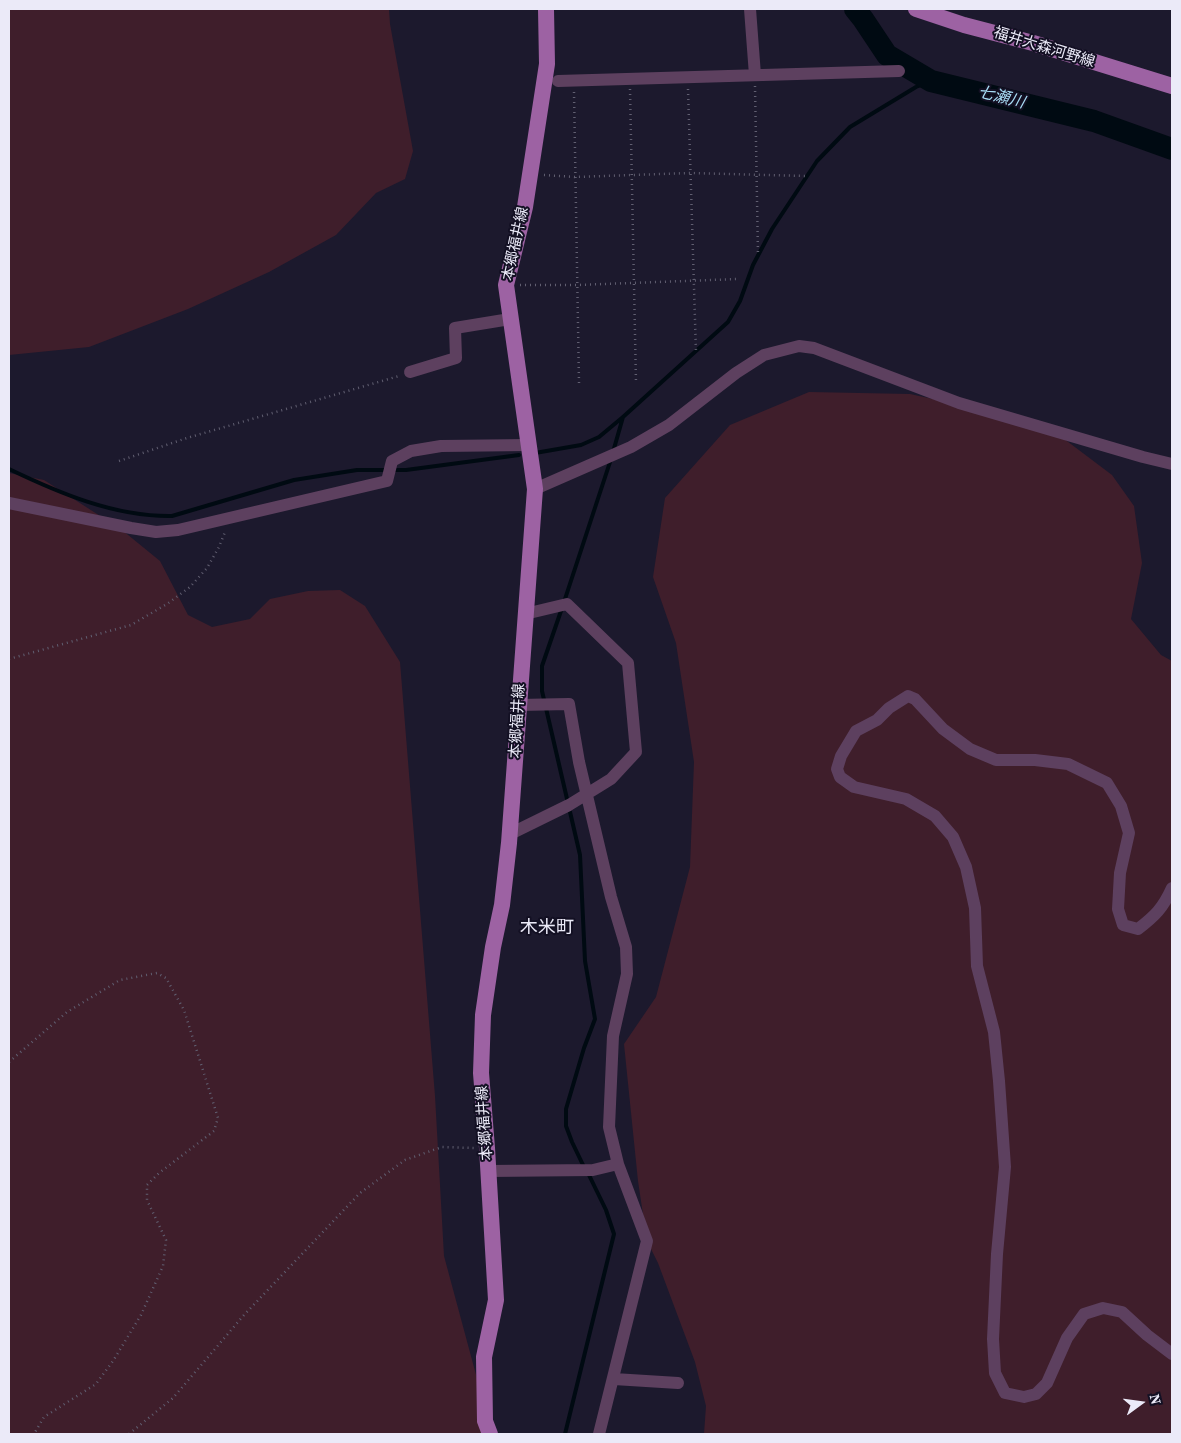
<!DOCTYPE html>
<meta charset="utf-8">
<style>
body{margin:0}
#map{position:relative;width:1181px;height:1443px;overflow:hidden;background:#1c192d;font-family:"Source Serif 4",serif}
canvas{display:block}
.frame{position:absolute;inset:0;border:10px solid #ebeaf8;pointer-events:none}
.north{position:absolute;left:1116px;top:1378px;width:50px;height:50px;-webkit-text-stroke:4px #131023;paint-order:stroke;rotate:76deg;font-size:14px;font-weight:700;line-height:20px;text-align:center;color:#ebeaf8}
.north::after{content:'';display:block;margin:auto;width:18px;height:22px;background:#ebeaf8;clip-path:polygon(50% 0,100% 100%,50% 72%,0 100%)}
</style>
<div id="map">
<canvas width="1181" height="1443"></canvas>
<div class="frame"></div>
<div class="north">N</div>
</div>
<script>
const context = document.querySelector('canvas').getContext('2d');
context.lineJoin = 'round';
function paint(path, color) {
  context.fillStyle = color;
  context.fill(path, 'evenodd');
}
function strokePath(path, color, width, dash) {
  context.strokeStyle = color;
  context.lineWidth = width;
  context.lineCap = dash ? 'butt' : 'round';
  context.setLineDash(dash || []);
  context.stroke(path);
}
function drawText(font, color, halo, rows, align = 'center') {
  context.font = font + ' "Source Serif 4","Noto Sans JP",serif';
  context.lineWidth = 4;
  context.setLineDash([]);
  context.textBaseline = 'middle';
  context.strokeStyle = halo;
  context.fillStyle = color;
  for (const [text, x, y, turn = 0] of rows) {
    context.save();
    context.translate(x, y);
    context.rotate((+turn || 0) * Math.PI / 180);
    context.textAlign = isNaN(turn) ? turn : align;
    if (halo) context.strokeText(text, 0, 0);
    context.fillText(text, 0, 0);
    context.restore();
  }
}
paint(new Path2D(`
 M9,9H389L390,24L413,151L405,179L376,193L336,235L269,272L188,309L89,347L9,355Z
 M809,392L910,394L1043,423L1112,475L1134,506L1142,563L1131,619L1161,655L1172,661V1434H704L706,1406L695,1362L658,1263L647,1241L638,1181L624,1044L656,997L690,867L694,762L676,643L653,577L665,498L730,425Z
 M9,473L44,480L122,530L160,561L188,615L212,627L250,619L270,599L308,591L340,590L365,606L400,662L435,1096L444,1256L492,1434H9Z`), '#3f1e2b');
strokePath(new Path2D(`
 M613,452L623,417
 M535,453L581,445L599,437L623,417L728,322L740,301L753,265L772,229L817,161L850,127L916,87L931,81
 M9,469C59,493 115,517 172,516L294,480L357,470H406L519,455
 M564,602L611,459
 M562,608L542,666V691L580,855L585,961L595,1019L584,1048L566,1109V1126L572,1142L584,1167
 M565,1434L614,1234L606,1210L588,1173`), '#000a12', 4);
strokePath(new Path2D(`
 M855,9L863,19L887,55L931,81L1094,121L1172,149`), '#000a12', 22);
strokePath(new Path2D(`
 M755,86L758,255
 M630,89L636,383
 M688,89L696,353
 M574,92L579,383
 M544,175L575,177L690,173L807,176
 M520,285H577L738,279
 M119,461L187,438L399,376
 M9,659L131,625L167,604L190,587L207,568L219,547L225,532
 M9,1062L67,1012L120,980L157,973L166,978L184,1010L218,1118L214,1131L159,1173L147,1185V1200L166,1240L163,1266L141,1315L113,1361L96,1384L44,1417L34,1434
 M129,1434L173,1398L244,1315L360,1193L405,1160L442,1147L474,1148`), '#615f71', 2.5, [1, 4]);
strokePath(new Path2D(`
 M750,9L755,75
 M558,81L899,71
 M410,372L456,358L455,328L510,319
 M535,489L631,447L669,425L736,373L764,355L799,346L814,348L959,403L1143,457L1172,464
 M9,503L131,528L156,532L178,530L387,481L392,461L411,451L441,446L529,445
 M519,705L569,704L579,762L611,897L626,947L627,974L613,1036L609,1127L618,1164
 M510,834L569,805L611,779L636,752L628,663L567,604L525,614
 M1172,888C1163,908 1155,916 1138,929L1123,925L1118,909L1120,873L1129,833L1121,806L1107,783L1068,764L1035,760H996L970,749L943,729L915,699L908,696L889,708L877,720L856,731L841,756L837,769L840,777L854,787L906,799L935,816L953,837L966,867L975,908L977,966L994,1032L999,1081L1005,1167L997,1254L993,1339L995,1373L1005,1393L1024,1397L1036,1394L1047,1383L1067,1338L1084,1314L1103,1308L1122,1312L1147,1335L1172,1354
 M488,1171L593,1170L618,1164L647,1241L599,1434
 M614,1379L678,1383`), '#5d405f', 12);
strokePath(new Path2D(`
 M916,9L964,25L1033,43L1172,86
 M490,1434L485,1421L484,1357L496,1300L487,1148L481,1073L483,1015L493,947L502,905L509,843L535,489L506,285L525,207L547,64L546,9`), '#9d62a3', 16);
drawText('15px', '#ebeaf8', '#131023', [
 ["福井大森河野線",1044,48,17],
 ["本郷福井線",516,244,-78],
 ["本郷福井線",518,721,-87],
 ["本郷福井線",485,1123,-94]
]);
drawText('italic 16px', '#a7dcf4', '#131023', [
 ["七瀬川",1001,98,14]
]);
drawText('18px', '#ebeaf8', '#131023', [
 ["木米町",547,928]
]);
</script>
